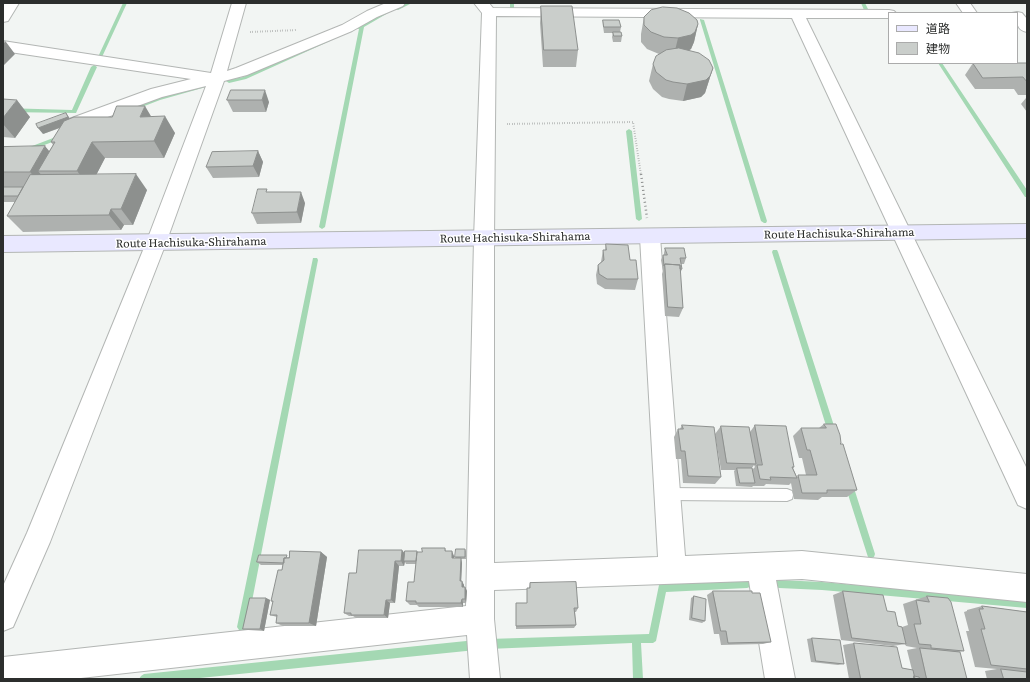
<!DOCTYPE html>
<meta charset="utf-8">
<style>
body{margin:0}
#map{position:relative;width:1030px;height:682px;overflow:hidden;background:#f2f5f3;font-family:Literata,"Noto Sans JP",serif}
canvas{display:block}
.frame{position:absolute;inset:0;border:4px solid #2c2e2d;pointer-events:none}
.legend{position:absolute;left:888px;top:12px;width:130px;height:52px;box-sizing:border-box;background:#fff;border:1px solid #ababab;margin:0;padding:5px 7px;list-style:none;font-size:12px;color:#2c2e2d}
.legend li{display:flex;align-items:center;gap:8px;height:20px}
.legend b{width:20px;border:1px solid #ababab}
</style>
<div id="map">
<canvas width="1030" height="682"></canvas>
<div class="frame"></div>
<ul class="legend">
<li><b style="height:5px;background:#e9e8ff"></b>道路</li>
<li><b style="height:11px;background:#cacecb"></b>建物</li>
</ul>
</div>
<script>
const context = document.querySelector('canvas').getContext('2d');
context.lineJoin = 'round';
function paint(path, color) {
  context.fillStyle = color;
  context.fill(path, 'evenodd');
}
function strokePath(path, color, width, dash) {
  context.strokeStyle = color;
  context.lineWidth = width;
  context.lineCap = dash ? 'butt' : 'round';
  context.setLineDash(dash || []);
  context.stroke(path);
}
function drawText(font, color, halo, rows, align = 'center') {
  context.font = font + ' Literata,serif';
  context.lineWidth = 3;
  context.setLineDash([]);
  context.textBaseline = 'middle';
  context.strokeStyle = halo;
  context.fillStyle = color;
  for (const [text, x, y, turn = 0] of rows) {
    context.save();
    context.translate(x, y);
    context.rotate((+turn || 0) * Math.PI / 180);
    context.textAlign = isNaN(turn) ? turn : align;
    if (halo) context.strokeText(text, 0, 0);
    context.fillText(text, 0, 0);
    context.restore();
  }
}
paint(new Path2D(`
 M123,3H127L102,57L98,58V57Z
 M406,3H412L398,10L394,9Z
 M510,3H514V9L510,8Z
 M861,3H865L868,9V10H864Z
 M384,12L388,13L364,27L325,227L322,229L319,227L359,29L356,28Z
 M700,19L704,20L767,221L766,223H764L761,221L700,20Z
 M326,40L330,41L246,79L229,83L226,81L227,80L243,77Z
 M938,63H942L1027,190V197H1025Z
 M94,65L97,67L76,113L3,112V108L72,110L91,67Z
 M204,84L207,86L206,87L160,100L134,110H130L129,109L156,98Z
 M629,129L632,131L642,219L639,221L636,219L626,131Z
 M61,135L63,136V138L31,150H27L26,149L27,148Z
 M773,250H777L778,252L836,432L835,435L832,436L829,435L828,432L772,252Z
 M313,258H317L318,260L247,627L245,630L242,632L239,630L237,627Z
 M849,481L852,482L853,485L875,554L874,557L871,558L868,557L867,554L845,485L846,482Z
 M747,580L750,581L751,584L750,587L747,588L666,592L656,641L653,643H641L643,679H633L632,643L488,649L485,647L483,644L485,641L488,639L649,634L659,585L662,584Z
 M779,580L822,582L1027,600V608L822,590L779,588L776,587L775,584L776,581Z
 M476,640L479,642L481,645L479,648L476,650L190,679H139L141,676L144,674Z`), '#a4d8b3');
const service = new Path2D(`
 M667,488L787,489L792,491L793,495L792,499L787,501L667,500L662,498L661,494L662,490Z`);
const minor = new Path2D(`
 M5,3H19L8,21L3,22V6Z
 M232,3H246L227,71L236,68L342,25L367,11L386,3H405L403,6L377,17L352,31L247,75L224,81L166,243L163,248L156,251L149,248L146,243L206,86L162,97L75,129L69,127L66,123L69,119L151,89L191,79L3,51V41L211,73Z
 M474,3H489L493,8L889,10L894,11L896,13H889V18H806L1027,469V509L1018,505L792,18L496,16L494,239V563L658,557L640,237L643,232L650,230L657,232L660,237L685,556L802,551L1027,574V602L802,579L776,580L795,679H765L749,581L494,590V619L500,679H470L467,635L72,679H3V657L466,606L474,239L482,13Z
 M956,3H970L977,13H963Z
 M1017,12L1022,13L1027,19V32C1016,30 1017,22 1017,13H1012Z`);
const tertiary = new Path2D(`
 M156,235L163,238L166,243L50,542L13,627L3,631V586L27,533L146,243L149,238Z`);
const secondary = new Path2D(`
 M1027,224V238L3,252V236Z`);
strokePath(service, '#b3b6b4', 2);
strokePath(minor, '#b3b6b4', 2);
strokePath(tertiary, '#b3b6b4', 2);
strokePath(secondary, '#b3b6b4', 2);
strokePath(new Path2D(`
 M250,32L297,30
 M507,124L633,122L641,175`), '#8c8e8d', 2, [0.5, 2]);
strokePath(new Path2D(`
 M641,174L647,218`), '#8c8e8d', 2.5, [1, 3]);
paint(service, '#fff');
paint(minor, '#fff');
paint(tertiary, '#fff');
paint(secondary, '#e9e8ff');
paint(new Path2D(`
 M541,6L578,50L576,67H543L540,23Z
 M644,17L698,24L694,42L691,49L689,50L713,68L705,93L701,97L683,101L669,99L662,97L653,89L649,81L653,64L659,54L647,49L641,42V34Z
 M603,20L621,27L620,32L622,36L621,42H613L612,37L613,33H604L603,26Z
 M973,63H1027V95H1018L1014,89H975L965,75Z
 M231,90L269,102L266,112H233L227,100Z
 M1026,98H1027V112L1021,104Z
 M3,99L30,117L15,138L3,137Z
 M66,113L70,119L151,117L175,133L164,158H105L96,175L147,190L133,225H124L121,230L23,232L7,216L15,202H3V147L49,151L53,145L51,142L60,128L43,134Z
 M258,151L263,162L259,177L213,178L206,167Z
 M305,203L301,223L257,224L252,213Z
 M606,244L630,260L638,279L635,290L605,289L597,284L596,275L598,265L601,262L603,250H605Z
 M665,248L686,258L684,264H681L682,269L680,274L683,308L679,317L665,316L662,274L663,271L661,260L663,255H664V253Z
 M824,424L840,444L857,490L847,497H822L818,500L794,499L791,483L789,485L766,484L764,486H753L752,487L736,486L734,471L735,470H721L715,434L721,426L750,432L755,425L794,467L793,468L797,477L798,475H806L802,458H799L793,436L801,428H819ZM754,465L755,467L753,469L752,468Z
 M682,425L721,477L715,484L683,483L681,459H676L674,437L678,429H680Z
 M445,548L446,551L454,556V558H456L455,557L465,549L466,551V559H461L462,563L461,581L464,585V587H465L467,591L466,603H463V607H419L417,605H410L406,601L414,582L416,564H406L405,562L404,566H399L395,603H390L388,618H356L353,616H349L344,613L356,573L405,554L422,552Z
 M321,552L327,557L316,626H283L276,623L277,617L270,615L273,602L271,601L282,570L283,565H261L257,562Z
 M530,583L578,608L576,612H575L576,625L574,628L516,629V603H527V588H529Z
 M713,591L771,642L763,644L721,645L719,634H714L707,595Z
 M843,591L887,611L898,626L902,627L908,625L903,604L927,596L964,651L958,652L967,679H849L843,645L854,643L902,668L912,670L907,650L917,648L906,646L905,644L893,646L841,640L833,595Z
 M694,596L705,621L702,623L689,620L691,598Z
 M266,598L270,600L264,631L248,630L243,629Z
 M982,606L1027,612V679H987L985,671L997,669L975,667L966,631H969L964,612L967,611V610Z
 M812,638L844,664L838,665L811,662L807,639Z`), '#aeb1af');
paint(new Path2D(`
 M698,24L694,42L691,49L686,52L674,55L678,38Z
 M6,42L15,54L3,66V45Z
 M713,68L705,93L701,97L683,101L687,84Z
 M265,90L269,102L266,112L262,100Z
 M17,100L30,117L15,138L3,124V118Z
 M145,106L155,123L140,117Z
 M66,113L70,119L72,123L43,134L38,128Z
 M165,116L175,133L164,158L154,141Z
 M92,142L105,158L90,187L77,171Z
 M45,146L59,163L38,171L48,183L44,188L30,172Z
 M258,151L263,162L259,177L253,166Z
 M136,174L147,190L133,225L121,209Z
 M301,192L305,203L301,223L297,212Z
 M111,209L124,225L121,230L109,215Z
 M402,550L406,555L404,566L401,561Z
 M452,551L454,556V563L452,558Z
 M321,552L327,557L316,626L309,623Z
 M461,558L462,563L461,585L460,581Z
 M395,561L399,566L395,603L391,600Z
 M462,581L464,585V591L462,587Z
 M465,587L467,591L466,603L465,599Z
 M266,598L270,600L264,631L260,629Z
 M462,599L463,603V607L461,603Z
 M386,600L390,603L388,618L384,615Z`), '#8d908e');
const building = new Path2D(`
 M541,6H572L578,50H544Z
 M663,7L677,8L689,13L697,20L698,24L695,32L691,35L678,38L664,37L651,32L644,25V17L651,10Z
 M603,20H619L621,27H604Z
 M613,32H621L622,36H614Z
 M3,42H6L3,45Z
 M679,48L699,53L709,60L713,68L710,76L706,80L687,84L673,82L666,80L656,72L653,64L656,56L666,50Z
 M973,63H1027V82L1023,77L983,78Z
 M231,90H265L262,100H227Z
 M3,99L17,100L3,118Z
 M117,106H145L140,117L165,116L154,141L92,142L77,171H38L55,142H51L64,121L74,117H112Z
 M66,113L68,117L38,128L36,124Z
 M45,146L30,172H3V147Z
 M258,151L253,166L206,167L212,152Z
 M136,174L121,209H111L109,215L7,216L30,175Z
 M4,187H23L18,196H3V188Z
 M258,189H267L266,192H301L297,212L252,213Z
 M606,244L628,245L630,260H636L638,279H607L599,274L598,265L604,260L603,250H606Z
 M665,248H684L686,258H680L682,269H680V265L665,264L664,266L663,255H667Z
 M665,264L680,265L683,308L668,307Z
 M824,424H836L840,435L841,443L840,444H843L857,490H827V493H802L798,475H817L810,450H807L801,428H826Z
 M682,425L714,427L721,477L688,476L685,451H681L678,429H683Z
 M755,425L786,426L794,467H792L797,478L770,477L771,480L760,479L757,465H762Z
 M721,426L749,427L756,464L727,463Z
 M737,468H752L755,483H740Z
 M422,548H445V551H452V558H461L460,581H462V587H465V599H462L461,603H416V601H406L408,582H414L417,552H422Z
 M456,549H465V557H455Z
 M359,550H402L401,561H395L391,600H386L384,615H351V613H344L349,573H356Z
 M290,551L321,552L309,623H276L277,615H270L273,601H271L278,570H282L284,558H289Z
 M405,551H417L416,561H404Z
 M259,555H287L286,558H284V563L257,562Z
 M576,582L578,608H574L576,625L516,626V603H527V588H530V583Z
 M713,591H752V593H760L771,642L728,643L726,631H721Z
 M843,591L883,595L887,611L895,612L898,626L902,627L906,644L852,638Z
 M694,596L706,599L705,621L692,618Z
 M927,596L948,598L951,602L964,651L931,648V645L919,644L914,624H921L916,600L929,602Z
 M250,598H266L260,629H243Z
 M982,606L1027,612V669L991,665L981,629H985L979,609H983Z
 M812,638L840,640L844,664L816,661Z
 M854,643L897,647L902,668L913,670L915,679H861Z
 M920,648L960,652L967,679H927Z
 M1001,669L1027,672V679H1004Z
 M914,676L919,677L920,679H914Z`);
paint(building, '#cacecb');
strokePath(building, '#8d908e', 1);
drawText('11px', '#2c2e2d', '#fff', [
 ["Route Hachisuka-Shirahama",839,234,-1],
 ["Route Hachisuka-Shirahama",515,238,-1],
 ["Route Hachisuka-Shirahama",191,243,-1]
]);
</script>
